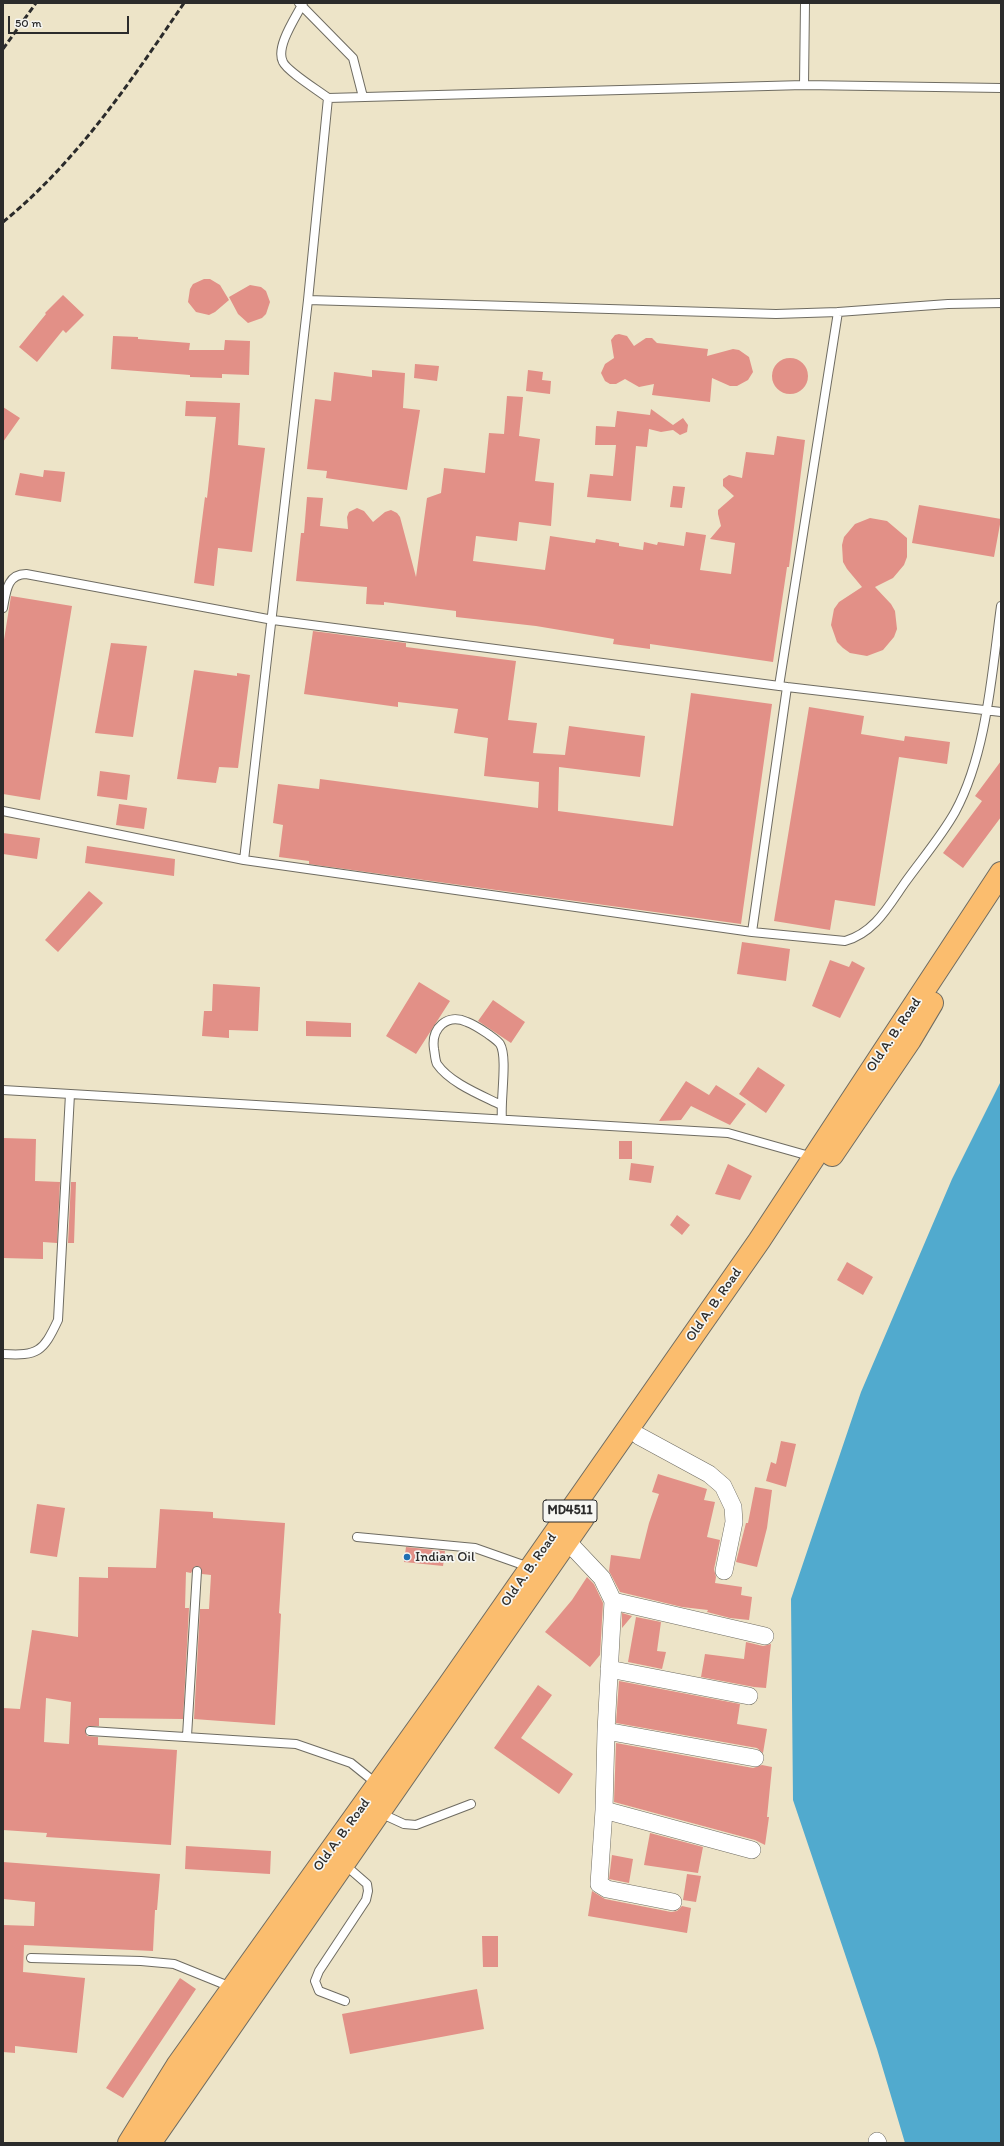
<!DOCTYPE html>
<style>
body{margin:0}
#map{position:relative;width:1004px;height:2146px;overflow:hidden;background:#ede4c8;font-family:Itim,sans-serif}
canvas{display:block}
.frame{position:absolute;inset:0;border:4px solid #2b2b2b;pointer-events:none}
.scale{position:absolute;left:8px;top:16px;width:121px;height:18px;box-sizing:border-box;border:2px solid #2b2b2b;border-top:0;padding-left:5px;font-size:12px;line-height:14px;white-space:nowrap;color:#2b2b2b;-webkit-text-stroke:3px #f6f6f2;paint-order:stroke}
</style>
<div id="map">
<canvas width="1004" height="2146"></canvas>
<div class="frame"></div>
<div class="scale">50 m</div>
</div>
<script>
const context = document.querySelector('canvas').getContext('2d');
context.lineJoin = 'round';
function paint(path, color) {
  context.fillStyle = color;
  context.fill(path, 'evenodd');
}
function strokePath(path, color, width, dash) {
  context.strokeStyle = color;
  context.lineWidth = width;
  context.lineCap = dash ? 'butt' : 'round';
  context.setLineDash(dash || []);
  context.stroke(path);
}
function drawText(font, color, halo, rows, align = 'center') {
  context.font = font + ' Itim,sans-serif';
  context.lineWidth = 3.5;
  context.setLineDash([]);
  context.textBaseline = 'middle';
  context.strokeStyle = halo;
  context.fillStyle = color;
  for (const [text, x, y, turn = 0] of rows) {
    context.save();
    context.translate(x, y);
    context.rotate((+turn || 0) * Math.PI / 180);
    context.textAlign = isNaN(turn) ? turn : align;
    if (halo) context.strokeText(text, 0, 0);
    context.fillText(text, 0, 0);
    context.restore();
  }
}
paint(new Path2D(`
 M1001,1081V2143H905L877,2049L793,1800L791,1599L861,1392L952,1179Z`), '#51aace');
paint(new Path2D(`
 M204,279H210L220,285L229,300L215,312L209,315L196,312L188,302L190,289L193,284Z
 M250,285L261,287L266,291L270,302L266,314L262,318L248,323L238,314L229,297Z
 M63,295L84,315L66,333L63,330L37,362L19,347L46,314L45,313Z
 M619,334L627,336L634,346L646,338H652L657,343L708,349L707,356L733,349L739,350L749,357L753,372L748,380L737,386H730L712,378L710,402L652,395L654,384L639,387L625,379L616,384H610L605,381L601,373L605,364L614,358L611,340L615,335Z
 M113,336L138,337V339L190,343L189,350H224L225,340L250,341L249,375L222,374V378L190,377V375L111,369Z
 M772 376a18 18 0 1 1 36 0a18 18 0 1 1-36 0Z
 M415,364L439,366L437,381L414,378Z
 M372,370L405,373L403,408L420,410L407,490L326,478L327,471L307,469L315,399L331,401L334,372L372,377Z
 M528,370L543,372L542,380L551,381L550,394L526,391Z
 M507,396L523,397L519,436L540,439L535,481L554,483L551,526L519,522L517,541L476,536L473,561L545,570L550,536L595,543L596,539L619,543V546L643,550L644,542L657,545L658,542L684,546L686,532L706,535L700,570L731,574L735,543L710,539L721,526L718,514V510L734,496L723,486V479L729,475L742,478L746,452L774,455L777,436L805,440L789,567H787L773,662L650,644V649L613,644L614,639L536,626L456,617V611L384,602V605L366,604L367,587L296,581L301,533H304L307,497L323,498L320,526L348,529L347,517L349,512L357,508L364,511L373,522L385,512L391,510L397,513L400,517L416,577L427,498L441,493L444,468L485,473L489,433L504,434Z
 M186,401L240,403L238,445L265,448L252,552L218,548L214,586L194,583L205,497L207,498L216,417L185,416Z
 M3,407L20,418L3,442Z
 M651,409L673,425L683,418L688,425L687,432L680,435L673,430L661,432L649,429L647,447L636,446L631,501L587,497L590,474L613,476L616,445H595L596,426L615,427L617,411L650,415Z
 M44,470L65,472L61,502L15,495L20,473L43,477Z
 M673,486L685,487L682,508L670,507Z
 M919,505L1001,519L994,557L912,543Z
 M870,518L887,521L907,538V557L904,565L893,578L875,587L891,604L895,611L897,629L894,637L883,650L867,656L850,653L843,648L837,642L831,625L834,609L839,602L862,587L847,569L843,562L842,545L844,537L855,524Z
 M11,596L72,606L40,800L3,794V646Z
 M313,631L406,643V647L516,661L508,720L537,723L533,753L565,755L569,726L645,736L640,777L559,767L558,811L673,826L691,693L772,704L741,924L309,864V861L279,857L283,825L273,823L278,784L319,789L320,779L538,808L539,782L484,776L488,738L454,733L458,709L398,702V707L304,694Z
 M111,643L147,646L133,737L95,733Z
 M194,670L237,676V673L250,675L238,768L219,767L216,783L177,779Z
 M809,707L864,716L861,734L904,741L905,736L950,742L947,764L899,757L875,906L835,900L830,930L774,921Z
 M1001,761V817L963,868L943,853L982,801L975,796Z
 M100,771L130,775L127,800L97,796Z
 M119,804L147,808L144,829L116,825Z
 M3,833L40,838L37,859L3,854Z
 M87,846L175,859L174,876L85,863Z
 M89,891L103,903L58,952L45,940Z
 M742,942L790,949L786,981L737,974Z
 M830,960L849,967L852,961L865,968L840,1018L812,1006Z
 M419,982L450,1001L416,1054L386,1036Z
 M213,984L260,987L258,1031L229,1030V1038L202,1036L204,1011H212Z
 M493,1000L525,1022L511,1043L478,1021Z
 M306,1021L351,1023V1037L306,1036Z
 M758,1067L785,1085L766,1113L739,1094Z
 M686,1081L709,1095L716,1085L746,1104L730,1125L691,1106L681,1120L659,1121Z
 M3,1138L36,1139L35,1181L60,1182L57,1243L43,1242V1259L3,1258Z
 M619,1141H632V1159H619Z
 M631,1163L654,1166L651,1183L629,1180Z
 M728,1164L752,1176L740,1200L715,1194Z
 M71,1182H76L74,1243H68Z
 M677,1215L690,1225L682,1235L670,1225Z
 M847,1262L873,1277L863,1295L837,1280Z
 M781,1441L796,1444L786,1487L766,1481L771,1462L776,1464Z
 M658,1474L707,1489L704,1500L715,1502L707,1537L720,1540L714,1569L716,1577L715,1583L742,1587L741,1595L752,1597L749,1620L730,1618L707,1612L708,1610L682,1607L620,1592L609,1571L611,1555L640,1559L649,1523L659,1494L652,1492Z
 M755,1487L772,1490L767,1528L757,1567L736,1562L746,1523H748Z
 M37,1504L65,1508L57,1557L30,1553Z
 M160,1509L213,1512V1518L285,1523L279,1613L281,1614L275,1725L194,1719L200,1609H209L211,1575L202,1574L200,1567L195,1566L191,1573L186,1572L185,1608H189L183,1719L99,1718V1726H88L85,1730L87,1736L98,1737V1745L177,1750L171,1845L46,1837L47,1833L3,1830V1708L20,1709L32,1630L78,1637L79,1577L108,1578V1567L156,1568ZM46,1698L71,1702L69,1744L44,1742Z
 M406,1547L445,1551L443,1566L404,1562Z
 M587,1577L594,1584L603,1603L600,1655L590,1667L545,1632L572,1600Z
 M622,1613L632,1616L622,1628Z
 M636,1617L661,1622L657,1651L666,1652L662,1669L628,1662Z
 M746,1642L763,1646L771,1644L766,1688L754,1687L701,1677L705,1654L744,1659Z
 M619,1681L740,1704L737,1724L767,1729L763,1753L757,1748L616,1723Z
 M538,1685L552,1695L521,1738L573,1774L559,1794L494,1748Z
 M616,1743L753,1768L762,1765L772,1767L767,1817H769L765,1845L755,1840L614,1802Z
 M650,1833L703,1847L698,1873L644,1865Z
 M186,1846L271,1851L270,1874L185,1869Z
 M612,1855L633,1859L629,1883L609,1879Z
 M3,1862L160,1874L157,1910H155L153,1951L24,1945L23,1972L85,1978L77,2053L15,2046V2053L3,2052V1925L34,1926L35,1902L3,1899Z
 M687,1874L701,1876L696,1902L683,1900Z
 M592,1891L605,1899L671,1912L677,1911L682,1906L691,1908L687,1933L588,1916Z
 M482,1936H498V1967H483Z
 M180,1978L196,1989L123,2098L106,2088Z
 M477,1989L484,2029L350,2054L342,2014Z`), '#e29087');
const lane = new Path2D(`
 M299,3L353,58L363,97
 M303,3C296,17 275,47 283,62C287,71 319,91 328,98
 M804,85L805,3
 M308,300L328,98L804,85L1001,88
 M838,312L948,304L1001,303
 M3,608C6,592 7,574 26,574L273,620L787,687L1001,712
 M779,686L838,312L776,314L308,300L244,860L752,932L787,687
 M3,811L244,860
 M752,932L845,941C874,933 888,907 904,884C921,860 941,837 955,812C987,753 992,671 1001,606
 M3,1090L728,1133L813,1157
 M501,1105C481,1095 450,1083 437,1064C435,1060 435,1054 434,1049C431,1028 447,1013 467,1022C475,1025 482,1030 488,1034C492,1037 497,1040 500,1044C508,1057 500,1101 502,1119
 M3,1354C38,1356 43,1352 58,1320L70,1094
 M357,1537L475,1548L529,1567
 M90,1731L296,1744L351,1763L377,1784
 M187,1736L197,1571
 M380,1813L404,1824L416,1825L471,1804
 M344,1864L367,1884L368,1891L366,1900L319,1971L315,1981L319,1991L345,2001
 M31,1958L141,1961L174,1964L231,1987`);
const street = new Path2D(`
 M639,1436L709,1474L723,1486L733,1507L734,1522L724,1571
 M568,1542L602,1578L613,1601L606,1731L604,1810L599,1884L607,1889L673,1902
 M613,1601L765,1636
 M609,1669L749,1696
 M606,1731L755,1758
 M604,1810L752,1850
 M877,2141L878,2143`);
const primary = new Path2D(`
 M832,1155L910,1040L932,1003
 M129,2143L177,2066L449,1685L759,1241L1001,873
 M150,2143L583,1518`);
strokePath(lane, '#6f6c62', 10);
strokePath(street, '#6f6c62', 18);
strokePath(primary, '#6f6c62', 24);
strokePath(lane, '#fff', 8);
strokePath(street, '#fff', 17);
strokePath(primary, '#fbbd6e', 22);
strokePath(new Path2D(`
 M3,49L36,3
 M3,222C77,162 131,81 184,3`), '#2b2b2b', 3, [6, 3]);
for (const [x, y, r, color] of [
 [407,1557,4,"#1f6fb2"]
]) {
  const dot = new Path2D();
  dot.arc(x, y, r, 0, 2 * Math.PI);
  context.fillStyle = color;
  context.fill(dot);
  strokePath(dot, '#f6f6f2', 1.5);
}
for (const [x, y, w] of [
 [570,1511,54]
]) {
  const box = new Path2D();
  box.roundRect(x - w / 2, y - 11, w, 22, 3);
  context.fillStyle = '#f6f6f2';
  context.fill(box);
  strokePath(box, '#2b2b2b', 1);
}
drawText('bold 13px', '#2b2b2b', null, [
 ["MD4511",570,1511]
]);
drawText('14px', '#2b2b2b', '#f6f6f2', [
 ["Old A. B. Road",894,1035,-56],
 ["Old A. B. Road",714,1305,-55],
 ["Old A. B. Road",529,1570,-55],
 ["Old A. B. Road",342,1835,-54]
]);
drawText('14px', '#2b2b2b', '#f6f6f2', [
 ["Indian Oil",415,1557]
], 'left');
</script>
